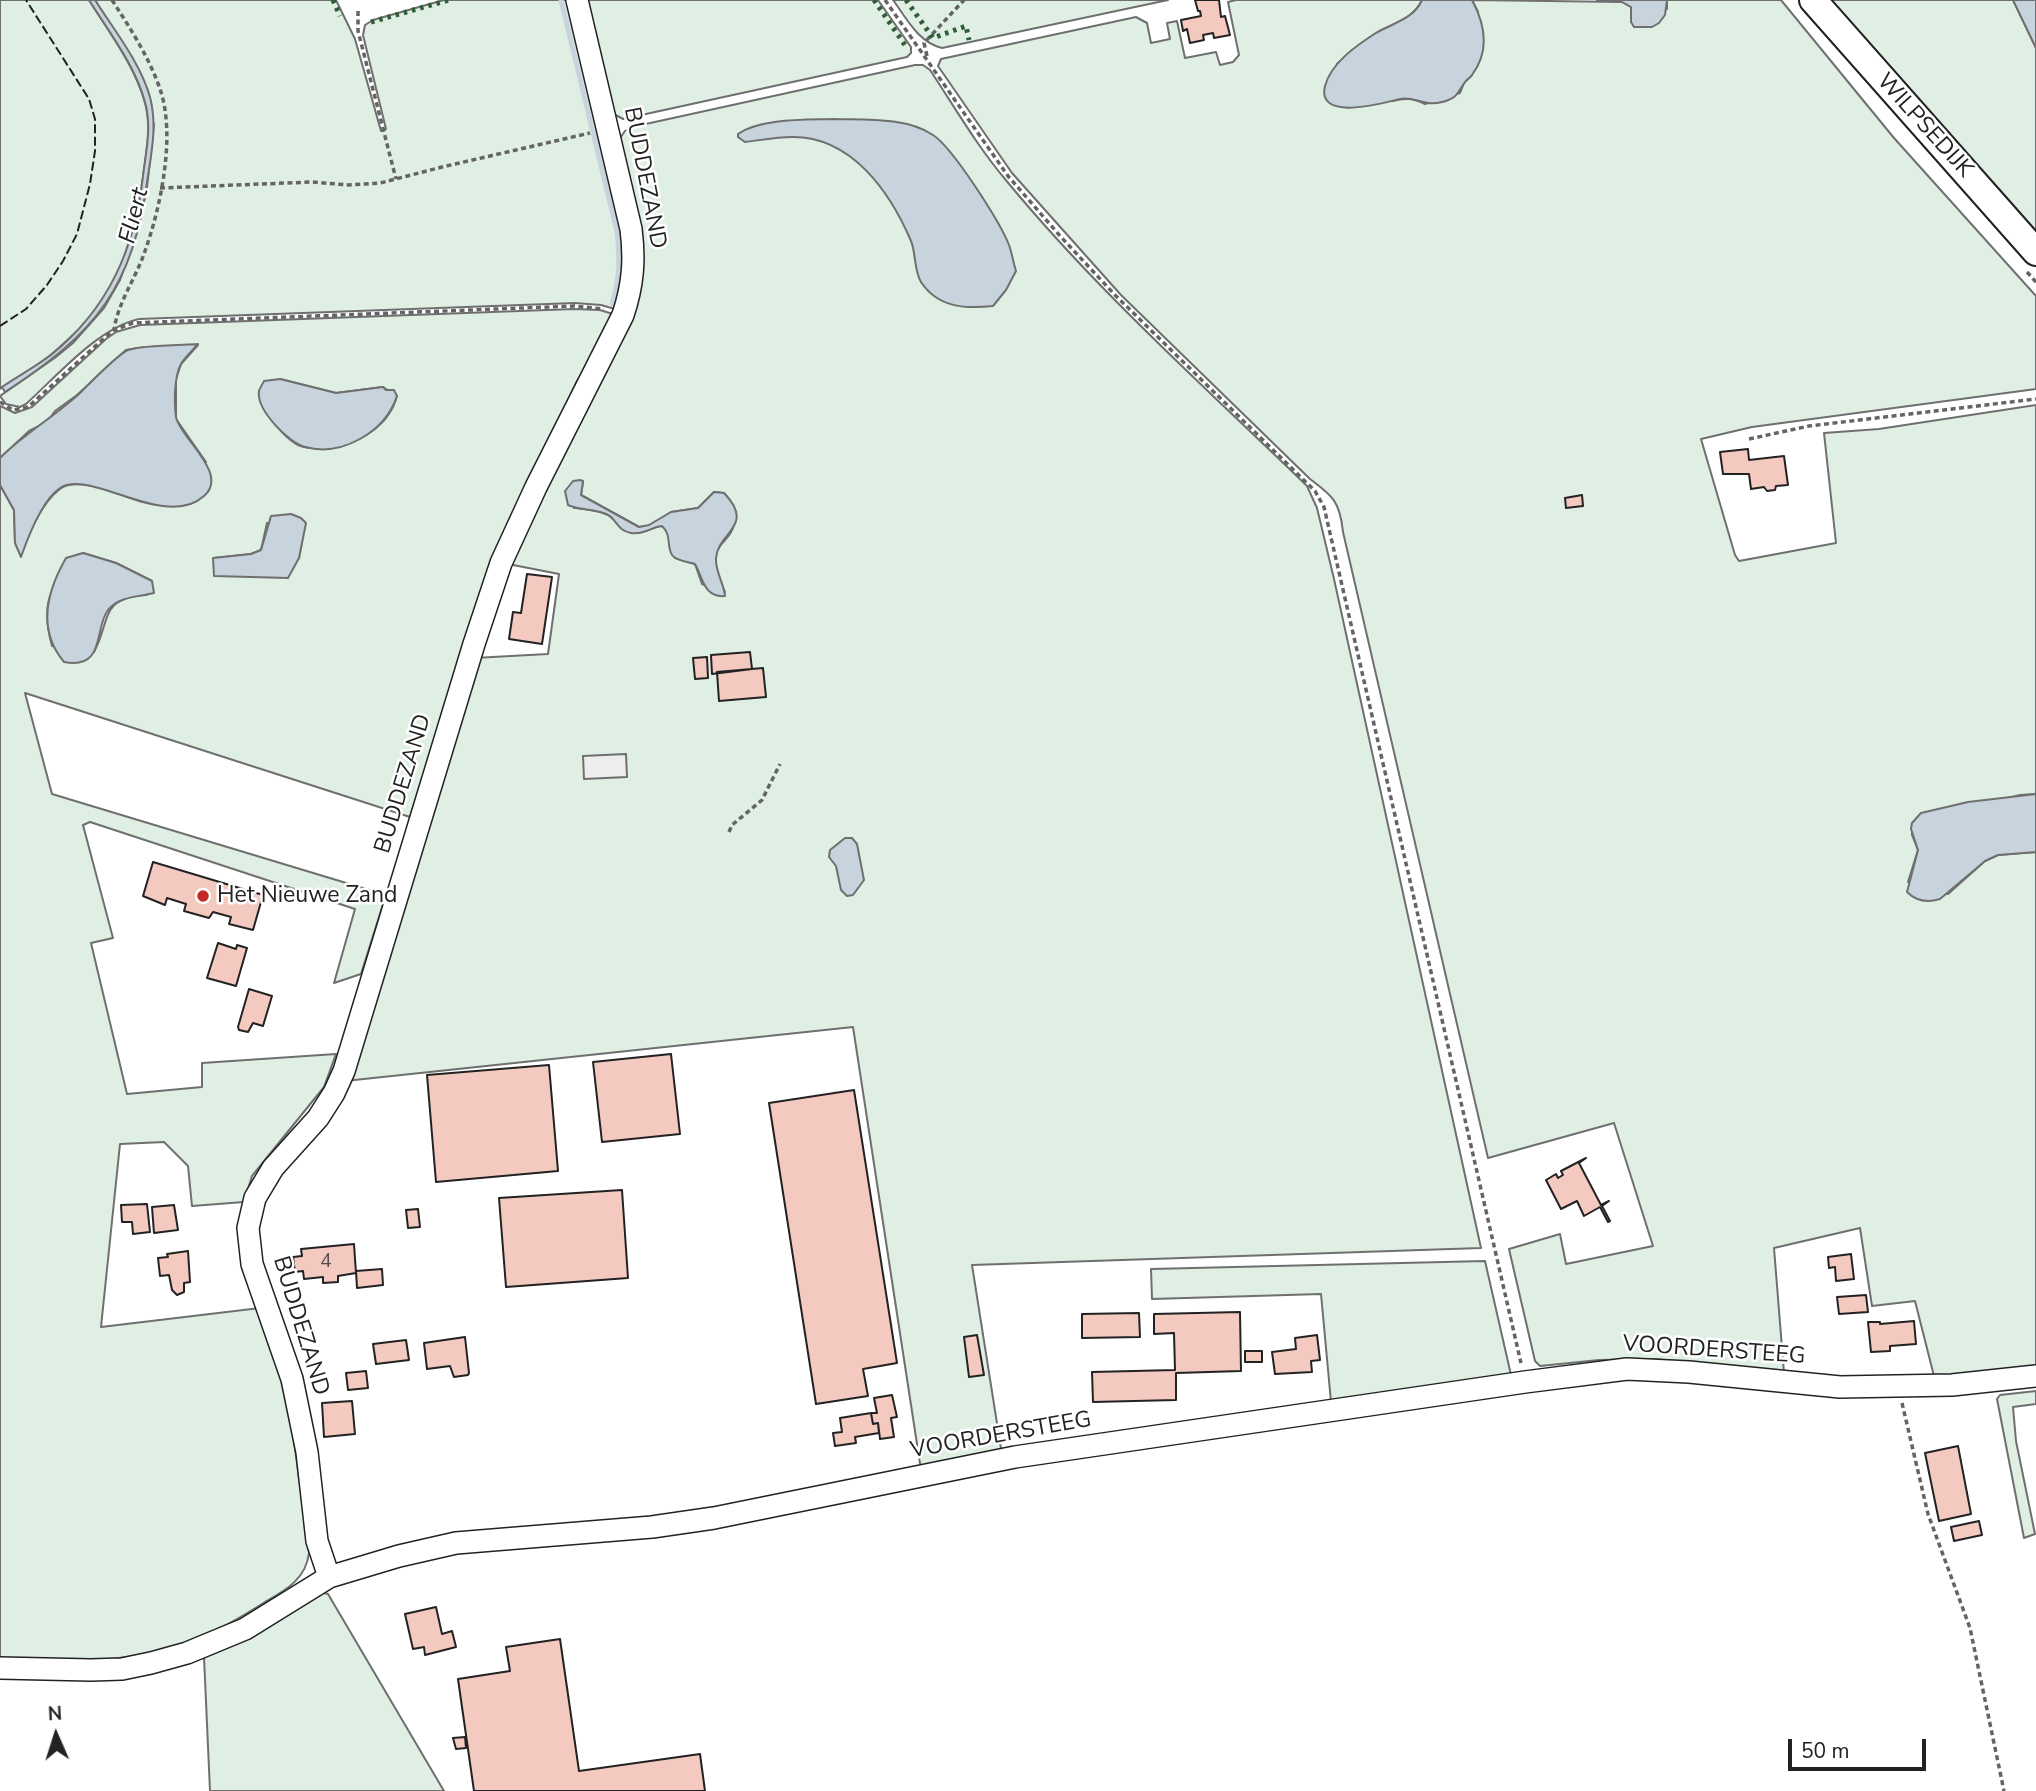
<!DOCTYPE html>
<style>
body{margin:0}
#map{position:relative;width:2036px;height:1791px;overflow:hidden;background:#fff;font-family:"Nunito Sans",sans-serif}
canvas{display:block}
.north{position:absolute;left:21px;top:1700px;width:70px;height:70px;-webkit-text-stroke:5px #fff;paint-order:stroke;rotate:357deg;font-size:19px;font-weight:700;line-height:28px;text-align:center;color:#222}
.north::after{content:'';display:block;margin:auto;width:24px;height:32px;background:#222;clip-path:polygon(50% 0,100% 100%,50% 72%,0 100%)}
.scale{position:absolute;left:1788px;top:1739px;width:138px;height:32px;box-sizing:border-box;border:4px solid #222;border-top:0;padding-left:9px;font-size:21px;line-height:24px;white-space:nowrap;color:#222;-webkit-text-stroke:5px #fff;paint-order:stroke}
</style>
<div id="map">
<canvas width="2036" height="1791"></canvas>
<div class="north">N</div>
<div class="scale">50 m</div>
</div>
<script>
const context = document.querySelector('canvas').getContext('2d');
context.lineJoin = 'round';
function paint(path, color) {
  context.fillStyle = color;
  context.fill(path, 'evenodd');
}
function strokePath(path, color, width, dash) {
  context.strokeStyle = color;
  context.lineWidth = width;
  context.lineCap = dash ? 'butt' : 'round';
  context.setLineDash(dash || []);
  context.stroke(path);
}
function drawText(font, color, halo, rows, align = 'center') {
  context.font = font + ' "Nunito Sans",sans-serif';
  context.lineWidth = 5;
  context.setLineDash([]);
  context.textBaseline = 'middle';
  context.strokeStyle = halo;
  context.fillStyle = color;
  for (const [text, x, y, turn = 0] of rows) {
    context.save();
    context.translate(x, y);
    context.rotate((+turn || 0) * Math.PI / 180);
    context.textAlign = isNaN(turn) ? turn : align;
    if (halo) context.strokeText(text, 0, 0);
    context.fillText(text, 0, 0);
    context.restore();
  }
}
const green = new Path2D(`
 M0,0H89C109,32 135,66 145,103C152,127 146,153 143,177C138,216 124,271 101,303C88,322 70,338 53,353C36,367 18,377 0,389Z
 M95,0H336L355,39L381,131L386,129L363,35L365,25L373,20L444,0H571L629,257L615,309L601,305L575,303L139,319C98,328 57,376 26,404L20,407L6,404L0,396L56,357L73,343L104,308L120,280L141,215L147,187L154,125L140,72Z
 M582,0H878L911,47V53L907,57L623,119L610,112Z
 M893,0H1168L942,48C918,42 907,19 893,0Z
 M1236,0H1422C1413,20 1390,24 1373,35C1360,44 1348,54 1337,64L1393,101C1406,97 1414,99 1425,104L1460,93L1464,83L1472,75L1478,12L1472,0L1622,2L1631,7V22L1667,9V0H1781L1894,138L2036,296V389L1752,427L1701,439L1735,555L1739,561L1836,543L1824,433L1879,429L2036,405V794L2020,795L1912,823V835L1918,850L1908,882L1948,894L1985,861L1998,855L2036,852V1369L1935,1380L1915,1301L1872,1306L1860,1228L1774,1248L1784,1373L1655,1359L1599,1360L1540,1366L1535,1361L1509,1249L1560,1234L1566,1264L1653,1246L1614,1123L1488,1158L1343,532C1340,502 1333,496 1310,479L1121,295L1012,173L938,66L941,59L1136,17L1147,23L1151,43L1170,39L1167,23L1177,21L1185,58L1216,52L1220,65L1233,62L1239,55L1228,2Z
 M1827,0H2013L2036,48V238Z
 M915,65H923L930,70C954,106 977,146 1005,179C1096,290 1204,386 1307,486L1317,508L1334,579L1481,1248L972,1265L1002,1455L921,1470L853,1027L345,1081L474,658L548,654L559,574L508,564L628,318L618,141L625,131L632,127ZM583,482L581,495L639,527L649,526L671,512L698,508L714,492L724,493C736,506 739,519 730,534C725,541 719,545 716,553C713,567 719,580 725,592L702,584L695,564L675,558L667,531L662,526C650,527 643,536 630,532C619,529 616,520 608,515C598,510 585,509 574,508Z
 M574,309L600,310L613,314L604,341L577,381L486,577L410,817L25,693L52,794L386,895L361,974L334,983L355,909L90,822L83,825L113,938L91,943L127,1094L202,1087V1063L336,1054L324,1087L252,1176L244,1202L192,1206L188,1166L164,1142L120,1144L101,1327L260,1308L286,1381L309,1553C306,1579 286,1590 265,1602C243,1616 220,1630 195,1640C133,1664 65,1663 0,1660V485L14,510L15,543L21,555C29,534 41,503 60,489C71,480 96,486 108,490C126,496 142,504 161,505L206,462L176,419V379L181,364L198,345L138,348L126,350L77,395L55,411L47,422L29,431L0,458V406L15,413L32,407L106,339L116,332L140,325ZM280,379L336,393L383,387L397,396C388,430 350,449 317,448C310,448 301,448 296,444C281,434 271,419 261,403ZM305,522L299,558H214L251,554L261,550L267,523ZM83,553L116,563L152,581L147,595C99,597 111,621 94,652L52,646C39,597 52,587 83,553Z
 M1485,1261L1511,1375L1331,1402L1321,1294L1152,1299L1151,1269Z
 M2036,1391V1404L2013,1407L2016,1441L2035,1534L2024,1538L1997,1399L2000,1395Z
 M321,1592L328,1594L444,1791H210L204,1657Z`);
paint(green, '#e0efe3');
strokePath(green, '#6f6f6f', 2);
const parking = new Path2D(`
 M626,754L627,777L584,779L583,756Z`);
paint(parking, '#ededed');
strokePath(parking, '#6f6f6f', 2);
const water = new Path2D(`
 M89,0H95C114,30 140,62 150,97C157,124 152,150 148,176C133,288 97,332 5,392L2,387C18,376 35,367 51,355C108,309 135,249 143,176C146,151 152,127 145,102C135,65 109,32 89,0Z
 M1422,0H1472C1485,24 1490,51 1472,75C1470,78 1467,79 1465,82C1457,93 1458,98 1442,102C1424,107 1415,96 1400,99C1386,102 1316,123 1325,86C1331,63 1357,45 1376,33C1393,23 1414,19 1422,0Z
 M1597,0H1667L1665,15L1659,23L1652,27H1634L1631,22V7L1622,2Z
 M2013,0H2036V48Z
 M834,119C865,120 906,117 933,135C953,148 1000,222 1009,245C1012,253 1013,262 1016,271L1006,290L993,306C966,309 938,308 921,282C914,271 916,253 911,241C890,192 852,137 793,137C777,137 761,140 745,142L738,137V134C761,118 807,120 834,119Z
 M198,344C193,350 185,357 181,364C174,377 174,403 176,417C180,438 230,474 204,496C165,531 91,468 60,488C42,500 28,537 21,557L15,543L14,510L0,485V458C25,433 54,417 80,393C90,383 117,355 128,350C141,345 183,345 198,344Z
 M280,379L336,393L383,387L386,390H394L397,396C385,432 342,457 305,447C289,443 256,410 259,391C259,390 263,383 264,381Z
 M580,480L583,481L581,495L639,527L649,525L671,512L698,508L714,492L724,493C756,526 718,532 716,558C715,572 724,583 725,596C704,598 703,578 695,564C689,562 676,561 672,555C666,545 672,535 662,526C651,527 644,535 631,533C619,531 618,523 610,516C598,508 580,511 568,505L565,491L573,481Z
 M291,514L301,518L306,523L299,558L288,578L214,576L213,558L251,554L261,550L271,516Z
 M83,553L116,563L152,581L154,593C138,597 120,596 108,610C94,628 106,670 64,662C37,630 47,591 66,558Z
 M2036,794V852L1998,855L1985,861L1940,899C1927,903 1916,901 1907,892L1918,850L1911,829L1912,823L1921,813L1968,802Z
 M845,838H852L857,844L864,880L853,895L847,896L841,890L836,866L829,857L830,850Z`);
paint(water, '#c7d3dd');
strokePath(water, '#6f6f6f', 2);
strokePath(new Path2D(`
 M561,0L617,232C620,258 620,279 612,304`), '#c7d3dd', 5);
const building = new Path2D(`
 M1195,0H1219L1221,17L1225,16L1230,35L1214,38L1213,33L1203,35L1204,40L1190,43L1187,29L1183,31L1181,20L1201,16L1200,11H1198Z
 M1748,449L1749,460L1784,456L1788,485L1776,486L1775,490L1767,491L1764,487L1751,489L1749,474H1723L1720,452Z
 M1582,495L1583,506L1566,508L1565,498Z
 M527,574L552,577L542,644L509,639L513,612L521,613Z
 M750,652L752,669L712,674L711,655Z
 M707,657L708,678L695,679L693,658Z
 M763,668L766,697L719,701L717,672Z
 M153,862L263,895L253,930L229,924L231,917L213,912L209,918L184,911L186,904L167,898L165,905L143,896Z
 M218,943L236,949L237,945L247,948L236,986L207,978Z
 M249,989L272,996L263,1026L253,1023L248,1032L239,1030L238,1027Z
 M671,1054L680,1134L602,1142L593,1062Z
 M549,1065L558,1171L436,1182L427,1075Z
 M854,1090L897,1363L863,1369L868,1396L816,1404L769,1103Z
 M1586,1158L1579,1163L1601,1205L1609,1201L1602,1206L1610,1221L1608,1222L1600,1207L1584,1216L1577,1201L1561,1209L1546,1180L1556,1174L1558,1178L1563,1175L1561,1171Z
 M622,1190L628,1278L506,1287L499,1198Z
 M147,1204L150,1232L133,1234L132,1222H122L121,1205Z
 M174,1205L178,1230L154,1233L152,1207Z
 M418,1209L420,1227L408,1228L406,1210Z
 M354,1244L356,1273L338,1276V1282L323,1283V1277L304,1279L303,1271L295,1272L293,1257L302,1256L301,1249Z
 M188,1251L190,1282L184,1283V1292L177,1295L172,1290L169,1275L160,1276L158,1258L168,1257L167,1254Z
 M1851,1254L1854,1279L1836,1281L1835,1267L1829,1268L1828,1257Z
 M382,1269L383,1285L357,1288L356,1271Z
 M1866,1295L1868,1312L1839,1314L1837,1297Z
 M1240,1312L1241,1371L1176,1373V1400L1093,1402L1092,1372L1175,1370L1174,1333L1154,1334V1314Z
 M1139,1313L1140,1337L1082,1338V1314Z
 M1914,1321L1916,1344L1890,1346V1351L1871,1352L1868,1322H1880V1324Z
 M977,1335L984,1375L969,1377L964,1337Z
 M1317,1335L1320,1360L1311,1361L1312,1372L1275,1374L1272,1352L1296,1349L1295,1338Z
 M465,1337L469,1373L468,1375L454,1377L450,1366L427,1369L424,1343Z
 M406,1340L409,1360L376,1364L373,1344Z
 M1245,1351H1262V1362H1245Z
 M366,1371L368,1388L348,1390L346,1373Z
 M892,1395L897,1417L891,1418L894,1437L880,1439L878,1423L873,1424L871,1413H877L874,1398Z
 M352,1401L355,1434L324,1437L322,1403Z
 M871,1413L873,1424L878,1423L879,1433L855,1437L856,1443L835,1446L833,1433L842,1432L840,1418Z
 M1958,1446L1971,1514L1939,1521L1925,1453Z
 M1979,1521L1982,1535L1954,1541L1951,1527Z
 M436,1607L442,1634L452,1631L456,1647L425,1655L424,1647L413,1649L405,1614Z
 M560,1639L579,1771L700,1754L705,1791H474L458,1679L510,1671L506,1647Z
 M465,1737L466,1748L456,1749L453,1738Z`);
paint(building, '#f3c9c0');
strokePath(building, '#222', 2);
const minor = new Path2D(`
 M329,1577L317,1541L307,1452L292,1379L252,1264L248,1228L255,1198L273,1168L318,1118L334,1093L344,1071L474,644L501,563L536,487L623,315C633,285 635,260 631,229L577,0
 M0,1668L91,1670L122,1669L151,1663L187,1653L245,1629L329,1577L399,1556L456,1543L652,1527L714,1518L1015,1457L1525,1382L1627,1369L1689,1372L1840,1387L1952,1385L2036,1376`);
const major = new Path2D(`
 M1813,0L2036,252`);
strokePath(minor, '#222', 24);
strokePath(major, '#222', 30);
strokePath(new Path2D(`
 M112,0C130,28 149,57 160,89C176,135 161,206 145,251C136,278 118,302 114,330
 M885,0L1008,176L1061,237L1116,296L1315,491L1324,507L1521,1363
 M358,11V31L396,179
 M927,56L924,43L964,0
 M160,188L312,182L349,185L380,183L442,167L590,133
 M2027,272L2036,282
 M0,402L13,410L28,407L102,340L114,330L133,323L574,306L604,309
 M1749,439L1809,426L2036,399
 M729,832L732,825L762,800L780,764
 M1902,1403L1928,1514L1970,1628L2004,1791`), '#646464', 3.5, [5, 3.5]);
strokePath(minor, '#fff', 21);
strokePath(major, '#fff', 26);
strokePath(new Path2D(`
 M333,0L340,16
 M874,0L907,48
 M906,0L933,38L966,26L969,40
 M371,22L449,0`), '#2f5e38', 5, [3.5, 5]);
strokePath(new Path2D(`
 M0,326L26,309L47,285L63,261L77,234L90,184L95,151V119L89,99L26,0`), '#222', 2, [9, 3.5]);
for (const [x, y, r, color] of [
 [203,896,7,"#c62828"]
]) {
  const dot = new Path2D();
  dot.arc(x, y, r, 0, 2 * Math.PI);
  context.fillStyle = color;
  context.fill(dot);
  strokePath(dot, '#fff', 2.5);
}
drawText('19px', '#564c4a', null, [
 ["4",326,1262]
]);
drawText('23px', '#222', '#fff', [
 ["WILPSEDIJK",1924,126,48],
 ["BUDDEZAND",644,178,79],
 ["BUDDEZAND",404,784,-73],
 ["BUDDEZAND",300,1326,73],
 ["VOORDERSTEEG",1714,1351,4],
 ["VOORDERSTEEG",1001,1436,-10]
]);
drawText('23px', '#222', '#fff', [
 ["Het Nieuwe Zand",217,896]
], 'left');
drawText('italic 24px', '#222', '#fff', [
 ["Fliert",135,216,-76]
]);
</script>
